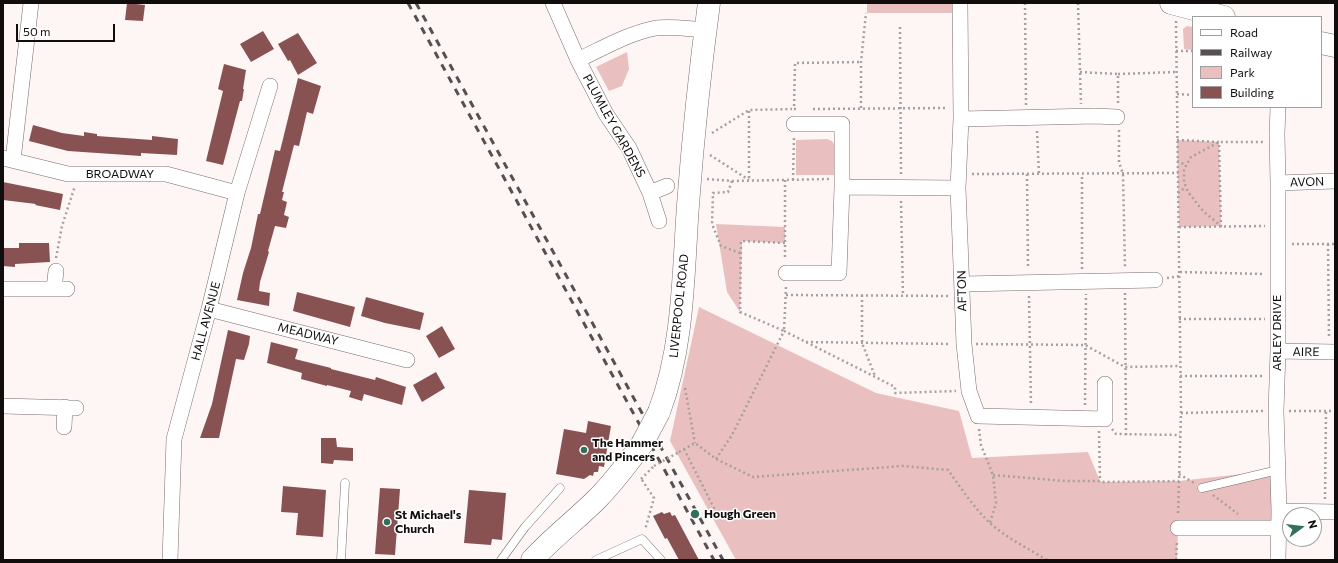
<!DOCTYPE html>
<style>
body{margin:0}
#map{position:relative;width:1338px;height:563px;overflow:hidden;background:#fef6f5;font-family:Commissioner,sans-serif}
canvas{display:block}
.frame{position:absolute;inset:0;border:4px solid #110d0d;pointer-events:none}
.legend{position:absolute;left:1192px;top:16px;width:130px;height:92px;box-sizing:border-box;background:#fff;border:1px solid #a09e9e;margin:0;padding:5px 7px;list-style:none;font-size:12px;color:#110d0d}
.legend li{display:flex;align-items:center;gap:8px;height:20px}
.legend b{width:20px;border:1px solid #a09e9e}
.north{position:absolute;left:1282px;top:507px;width:40px;height:40px;box-sizing:border-box;background:#fff;border:1px solid #a09e9e;border-radius:50%;rotate:75deg;font-size:11px;font-weight:700;line-height:16px;text-align:center;color:#110d0d}
.north::after{content:'';display:block;margin:auto;width:14px;height:18px;background:#32705d;clip-path:polygon(50% 0,100% 100%,50% 72%,0 100%)}
.scale{position:absolute;left:16px;top:24px;width:99px;height:18px;box-sizing:border-box;border:2px solid #110d0d;border-top:0;padding-left:5px;font-size:12px;line-height:14px;white-space:nowrap;color:#110d0d;-webkit-text-stroke:3px #fff;paint-order:stroke}
</style>
<div id="map">
<canvas width="1338" height="563"></canvas>
<div class="frame"></div>
<ul class="legend">
<li><b style="height:5px;background:#fff"></b>Road</li>
<li><b style="height:5px;background:#565150"></b>Railway</li>
<li><b style="height:11px;background:#e9c0bf"></b>Park</li>
<li><b style="height:11px;background:#895252"></b>Building</li>
</ul>
<div class="north">N</div>
<div class="scale">50 m</div>
</div>
<script>
const context = document.querySelector('canvas').getContext('2d');
context.lineJoin = 'round';
function paint(path, color) {
  context.fillStyle = color;
  context.fill(path, 'evenodd');
}
function strokePath(path, color, width, dash) {
  context.strokeStyle = color;
  context.lineWidth = width;
  context.lineCap = dash ? 'butt' : 'round';
  context.setLineDash(dash || []);
  context.stroke(path);
}
function drawText(font, color, halo, rows, align = 'center') {
  context.font = font + ' Commissioner,sans-serif';
  context.lineWidth = 3;
  context.setLineDash([]);
  context.textBaseline = 'middle';
  context.strokeStyle = halo;
  context.fillStyle = color;
  for (const [text, x, y, turn = 0] of rows) {
    context.save();
    context.translate(x, y);
    context.rotate((+turn || 0) * Math.PI / 180);
    context.textAlign = isNaN(turn) ? turn : align;
    if (halo) context.strokeText(text, 0, 0);
    context.fillText(text, 0, 0);
    context.restore();
  }
}
paint(new Path2D(`
 M867,3H960V13H867Z
 M1187,26L1193,27V50L1184,49L1183,29Z
 M627,52L629,69L622,86L609,91L596,67Z
 M827,139L832,141L834,144V175H796V140Z
 M1177,140L1219,142L1221,226L1179,227Z
 M716,224L785,227V243L742,241L740,312L727,292Z
 M699,307L876,393L959,411L972,458L1088,452L1100,481L1104,482L1179,481L1278,470V528H1178L1177,560H736L670,441Z`), '#e9c0bf');
paint(new Path2D(`
 M127,3L145,5L143,21L125,20Z
 M263,31L274,49L251,62L240,44Z
 M298,33L317,63L298,75L290,60L288,61L278,44Z
 M224,64L246,70L243,89H244L242,101H240L223,165L206,161L223,91L218,89Z
 M298,78L321,86L313,114L307,112L299,146L294,145L282,192H284L282,200L287,202L284,215L289,217L286,228L275,226L268,251L269,252L260,282L259,291L270,293L269,306L237,300L243,273L251,248L258,214H260L275,150L280,151Z
 M33,125L62,133L84,136V132L97,134V136L152,140V136L178,139L177,155L141,153V156L68,151L29,141Z
 M3,182L63,194L60,210L35,205L36,204L3,200Z
 M19,243H49L50,262L15,264V267L3,266V248H19Z
 M297,292L355,307L350,327L293,311Z
 M366,297L424,313L420,330L385,323L361,316Z
 M442,326L455,349L439,358L426,336Z
 M228,330L250,336L249,344L244,360L236,359L219,438H200L212,404Z
 M271,342L298,349L295,359L331,368V369L375,380L376,377L406,387L402,405L364,394L362,401L349,397L351,391L327,385V386L301,379L302,373L267,363Z
 M436,372L445,388L422,402L413,385Z
 M588,421L611,426L604,467L599,466L598,472H594L593,476L590,475L584,479L556,474L564,429L586,433Z
 M321,438H336L337,447L353,448V461L334,460L333,464L321,463Z
 M283,486L326,490L323,537L296,535L298,513L281,512Z
 M380,488L400,489L395,555L375,554Z
 M469,490L506,493L502,540L492,539L491,545L464,543Z
 M662,512L664,514L670,512L672,516L675,515L699,560H679L667,538L665,539L653,516Z`), '#895252');
const lane = new Path2D(`
 M1202,488L1278,470
 M341,560L345,483
 M501,560L525,527L560,488
 M596,560L642,539L661,560`);
const street = new Path2D(`
 M553,3L578,60L606,114L629,148L650,193L659,221
 M960,3L961,119L958,188L964,344L969,391L978,416L1105,419V384
 M578,60C603,48 629,33 656,28C672,26 689,29 706,30
 M961,119L1095,116L1117,117
 M3,158L68,174H166L237,193
 M13,160L31,3
 M1278,183L1335,181
 M842,187L958,188
 M650,193L667,186
 M786,273H839L842,187V124H794
 M963,284L1155,280
 M3,289H67
 M54,289L56,271
 M209,309L407,360
 M1278,351L1335,352
 M3,406L76,408
 M64,427L65,407
 M1279,511L1335,512
 M1178,528H1278
 M170,560L174,439L209,309L237,193L270,86
 M1278,560L1279,511L1276,411L1278,351V183L1277,134L1278,107`);
const secondary = new Path2D(`
 M1171,3L1224,17
 M1321,43L1335,46
 M659,412C684,346 683,274 688,205C693,138 700,70 709,3
 M532,560C552,538 576,520 597,499C614,482 628,463 642,444`);
strokePath(lane, '#786c6b', 9);
strokePath(street, '#786c6b', 16);
strokePath(secondary, '#786c6b', 23);
strokePath(new Path2D(`
 M1025,3L1026,105
 M1078,3L1081,104
 M1176,21L1181,413L1178,516
 M900,27L901,174
 M1176,51H1193
 M1080,72L1118,74V105
 M1118,74L1176,72
 M1177,94L1193,95
 M861,108V62L866,13
 M796,109H794L795,63L861,62
 M813,109L948,108
 M749,111V180
 M1119,130V162L1123,174L1125,268
 M1037,131L1039,174
 M712,133L749,110L792,109
 M1177,140L1219,142L1221,226L1203,211L1188,192L1184,182V169L1191,157L1219,142H1264
 M710,155L749,180
 M1177,161L1186,165
 M972,174L1178,173
 M1027,174L1028,269
 M707,179L732,181L830,179
 M785,180V260
 M793,180L794,136
 M732,181L728,192L713,193L712,224L721,246L740,253
 M1178,193L1186,187
 M901,201L903,296
 M1179,227L1265,226
 M785,243L741,241L740,312L784,331L786,287
 M1292,244H1335
 M1328,244L1329,339
 M56,258L62,226L75,186
 M1082,269V174
 M1180,272L1265,274
 M1167,278L1180,276
 M1125,293L1126,435
 M786,295L950,296
 M862,295V343L875,376
 M1029,296L1031,405
 M1179,319H1265
 M806,342L951,344
 M976,344L1085,345L1125,367L1180,366
 M1180,376H1265
 M685,388L695,443
 M1085,405L1086,294
 M1289,411H1335
 M1181,413L1264,411
 M979,429L981,445L993,475L996,503L990,523
 M1112,429L1116,434L1180,435
 M1099,431L1100,481
 M684,449L715,510L711,515
 M679,452L695,443L716,459L753,477L903,466L948,470C961,488 974,508 990,523C1005,537 1029,549 1047,560
 M716,459L732,435L784,331L895,387V393L956,391
 M1179,474L1194,483
 M993,475L1065,481H1100L1104,482L1179,481
 M641,479L654,466
 M642,480L654,498L645,530
 M1213,495L1238,514
 M1325,499L1326,411
 M1176,560L1177,541`), '#a6a09f', 2.5, [2, 3]);
strokePath(lane, '#fff', 8);
strokePath(street, '#fff', 15);
strokePath(secondary, '#fff', 22);
strokePath(new Path2D(`
 M408,3L714,560
 M416,3L723,560`), '#565150', 3, [7, 7]);
const secondaryBridge = new Path2D(`
 M642,444L659,412`);
strokePath(secondaryBridge, '#786c6b', 23, []);
strokePath(new Path2D(`
 M654,466L679,452`), '#a6a09f', 2.5, [2, 3]);
strokePath(secondaryBridge, '#fff', 22);
for (const [x, y, r, color] of [
 [584,450,4,"#32705d"],
 [695,514,5,"#32705d"],
 [387,522,4,"#32705d"]
]) {
  const dot = new Path2D();
  dot.arc(x, y, r, 0, 2 * Math.PI);
  context.fillStyle = color;
  context.fill(dot);
  strokePath(dot, '#fff', 1.5);
}
drawText('12px', '#110d0d', '#fff', [
 ["PLUMLEY GARDENS",614,126,61],
 ["BROADWAY",120,174],
 ["AVON",1307,182,-2],
 ["AFTON",962,291,-91],
 ["LIVERPOOL ROAD",679,306,-84],
 ["HALL AVENUE",206,321,-75],
 ["ARLEY DRIVE",1277,333,-90],
 ["MEADWAY",308,334,14],
 ["AIRE",1306,352,1]
]);
drawText('bold 12px', '#110d0d', '#fff', [
 ["The Hammer",592,443],
 ["and Pincers",592,457],
 ["Hough Green",704,514],
 ["St Michael's",395,515],
 ["Church",395,529]
], 'left');
</script>
